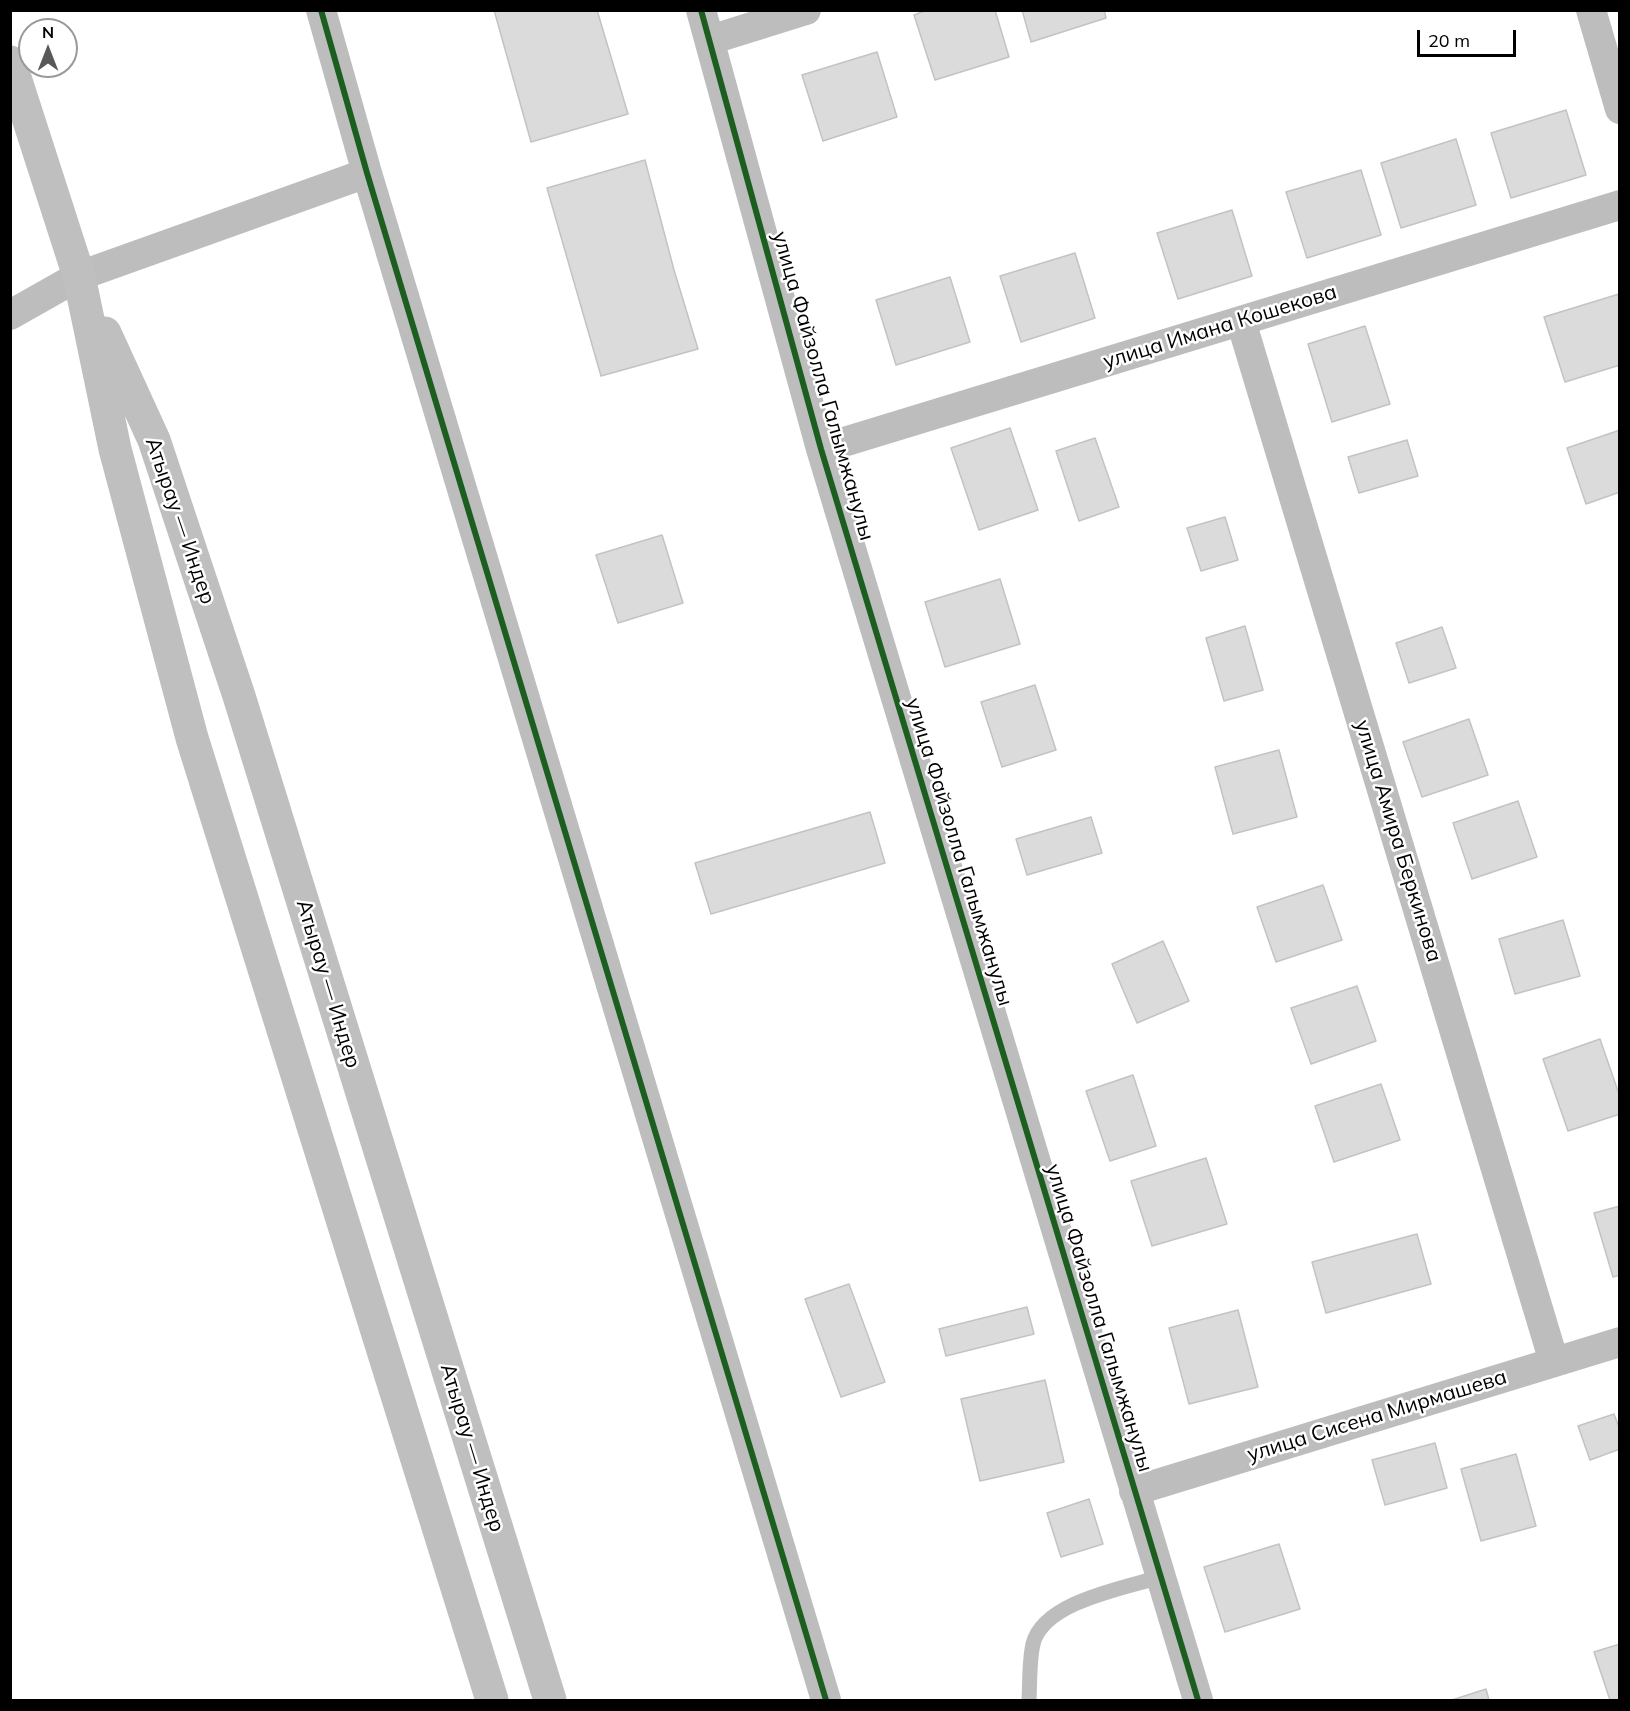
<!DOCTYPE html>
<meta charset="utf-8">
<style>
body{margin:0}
#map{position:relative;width:1630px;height:1711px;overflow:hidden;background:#fff;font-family:Mulish,sans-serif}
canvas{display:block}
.frame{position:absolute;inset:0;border:12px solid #000;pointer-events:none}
.north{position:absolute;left:18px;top:18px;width:60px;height:60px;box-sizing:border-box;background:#fff;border:2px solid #999;border-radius:50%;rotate:0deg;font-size:16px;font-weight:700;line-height:24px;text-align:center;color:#000}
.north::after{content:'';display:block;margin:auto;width:21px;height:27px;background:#595959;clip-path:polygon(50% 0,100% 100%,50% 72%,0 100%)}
.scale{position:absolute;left:1417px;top:30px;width:99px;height:27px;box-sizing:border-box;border:3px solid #000;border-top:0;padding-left:8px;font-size:18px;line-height:21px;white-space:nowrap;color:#000;-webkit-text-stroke:4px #fff;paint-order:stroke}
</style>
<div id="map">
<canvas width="1630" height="1711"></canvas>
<div class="frame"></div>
<div class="north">N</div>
<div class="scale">20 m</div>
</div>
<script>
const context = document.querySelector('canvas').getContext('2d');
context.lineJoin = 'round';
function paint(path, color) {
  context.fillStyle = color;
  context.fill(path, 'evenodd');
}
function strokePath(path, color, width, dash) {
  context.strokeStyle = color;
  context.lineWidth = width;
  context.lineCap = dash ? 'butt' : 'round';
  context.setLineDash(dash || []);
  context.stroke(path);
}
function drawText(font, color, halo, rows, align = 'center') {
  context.font = font + ' Mulish,sans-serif';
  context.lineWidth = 5;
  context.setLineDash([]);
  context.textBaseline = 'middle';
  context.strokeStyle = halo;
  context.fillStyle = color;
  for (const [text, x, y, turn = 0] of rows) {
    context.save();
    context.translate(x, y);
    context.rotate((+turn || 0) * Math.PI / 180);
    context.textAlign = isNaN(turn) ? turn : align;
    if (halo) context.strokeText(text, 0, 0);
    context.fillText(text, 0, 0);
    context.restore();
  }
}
const building = new Path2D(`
 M494,10H597L628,114L531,142Z
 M927,10H995L1009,57L935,80L914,15Z
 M1022,10H1104L1106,18L1031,42Z
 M877,52L897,117L823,141L802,75Z
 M1566,110L1586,175L1511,198L1491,133Z
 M1456,139L1476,205L1401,228L1381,163Z
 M645,160L674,270L698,349L601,376L547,188Z
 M1361,170L1381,235L1307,258L1286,192Z
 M1232,210L1252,276L1178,299L1157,233Z
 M1075,253L1095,318L1021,342L1000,276Z
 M950,277L970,342L896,365L876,300Z
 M1619,294L1620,365L1565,382L1544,317Z
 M1365,326L1390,404L1332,422L1308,344Z
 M1010,428L1038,510L979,530L951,448Z
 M1620,430V492L1586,504L1567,448Z
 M1095,438L1119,507L1079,521L1056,451Z
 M1407,440L1418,476L1359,493L1348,457Z
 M1225,517L1238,560L1201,571L1187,528Z
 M662,535L683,603L618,623L596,555Z
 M1000,579L1020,644L945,667L925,602Z
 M1245,626L1263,690L1224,701L1206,638Z
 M1442,627L1456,668L1409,683L1396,643Z
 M1035,685L1056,750L1002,767L981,702Z
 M1469,719L1488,775L1422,797L1403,742Z
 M1279,750L1297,817L1233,834L1215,767Z
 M1518,801L1537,857L1472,879L1453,823Z
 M870,812L885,863L711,914L695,863Z
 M1091,817L1102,853L1027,875L1016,839Z
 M1323,885L1342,940L1276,962L1257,907Z
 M1563,920L1580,976L1515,994L1499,939Z
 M1163,941L1189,1001L1137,1023L1112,964Z
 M1357,986L1376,1041L1311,1064L1291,1008Z
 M1600,1039L1620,1097V1114L1568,1131L1543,1059Z
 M1133,1075L1156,1146L1110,1161L1086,1091Z
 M1381,1084L1400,1140L1334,1162L1315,1106Z
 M1206,1158L1227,1224L1152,1246L1131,1181Z
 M1620,1206V1275L1613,1277L1594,1213Z
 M1417,1234L1431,1284L1326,1313L1312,1262Z
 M849,1284L885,1382L841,1397L805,1299Z
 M1027,1307L1034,1334L946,1356L939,1329Z
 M1238,1310L1258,1387L1189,1404L1169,1328Z
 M1045,1380L1064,1462L980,1481L961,1399Z
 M1614,1414L1620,1430V1449L1590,1460L1578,1426Z
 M1435,1443L1447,1488L1385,1505L1372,1460Z
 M1516,1454L1536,1526L1481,1541L1461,1469Z
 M1089,1499L1103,1544L1061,1557L1047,1513Z
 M1279,1544L1300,1609L1225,1632L1204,1567Z
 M1620,1644V1700H1610L1594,1652Z
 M1486,1689L1489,1700H1452Z`);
paint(building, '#dbdbdb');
strokePath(building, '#c3c3c3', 1.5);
strokePath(new Path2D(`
 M1029,1700C1030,1683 1029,1662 1033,1644C1043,1602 1124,1588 1160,1577`), '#bdbdbd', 15);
strokePath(new Path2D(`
 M321,10L367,173L826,1700
 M701,10L821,449L1198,1700
 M1591,10L1620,109
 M710,40L806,10
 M10,315L79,276L367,173
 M1241,321L1554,1362
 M821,449L1620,205
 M1134,1491L1620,1342`), '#bdbdbd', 30);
strokePath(new Path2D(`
 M10,62L79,276L115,449L192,738L492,1700
 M105,333L154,440L239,696L550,1700`), '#bfbfbf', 33);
strokePath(new Path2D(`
 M321,10L367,173L826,1700
 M701,10L821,449L1198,1700`), '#1b5e20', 6);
drawText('21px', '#000', '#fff', [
 ["улица Имана Кошекова",1220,327,-17],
 ["улица Файзолла Галымжанулы",823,386,74],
 ["Атырау — Индер",180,521,71],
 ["улица Амира Беркинова",1398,841,73],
 ["улица Файзолла Галымжанулы",959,852,73],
 ["Атырау — Индер",328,984,73],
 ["улица Файзолла Галымжанулы",1099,1318,73],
 ["улица Сисена Мирмашева",1377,1416,-17],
 ["Атырау — Индер",472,1448,73]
]);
</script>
